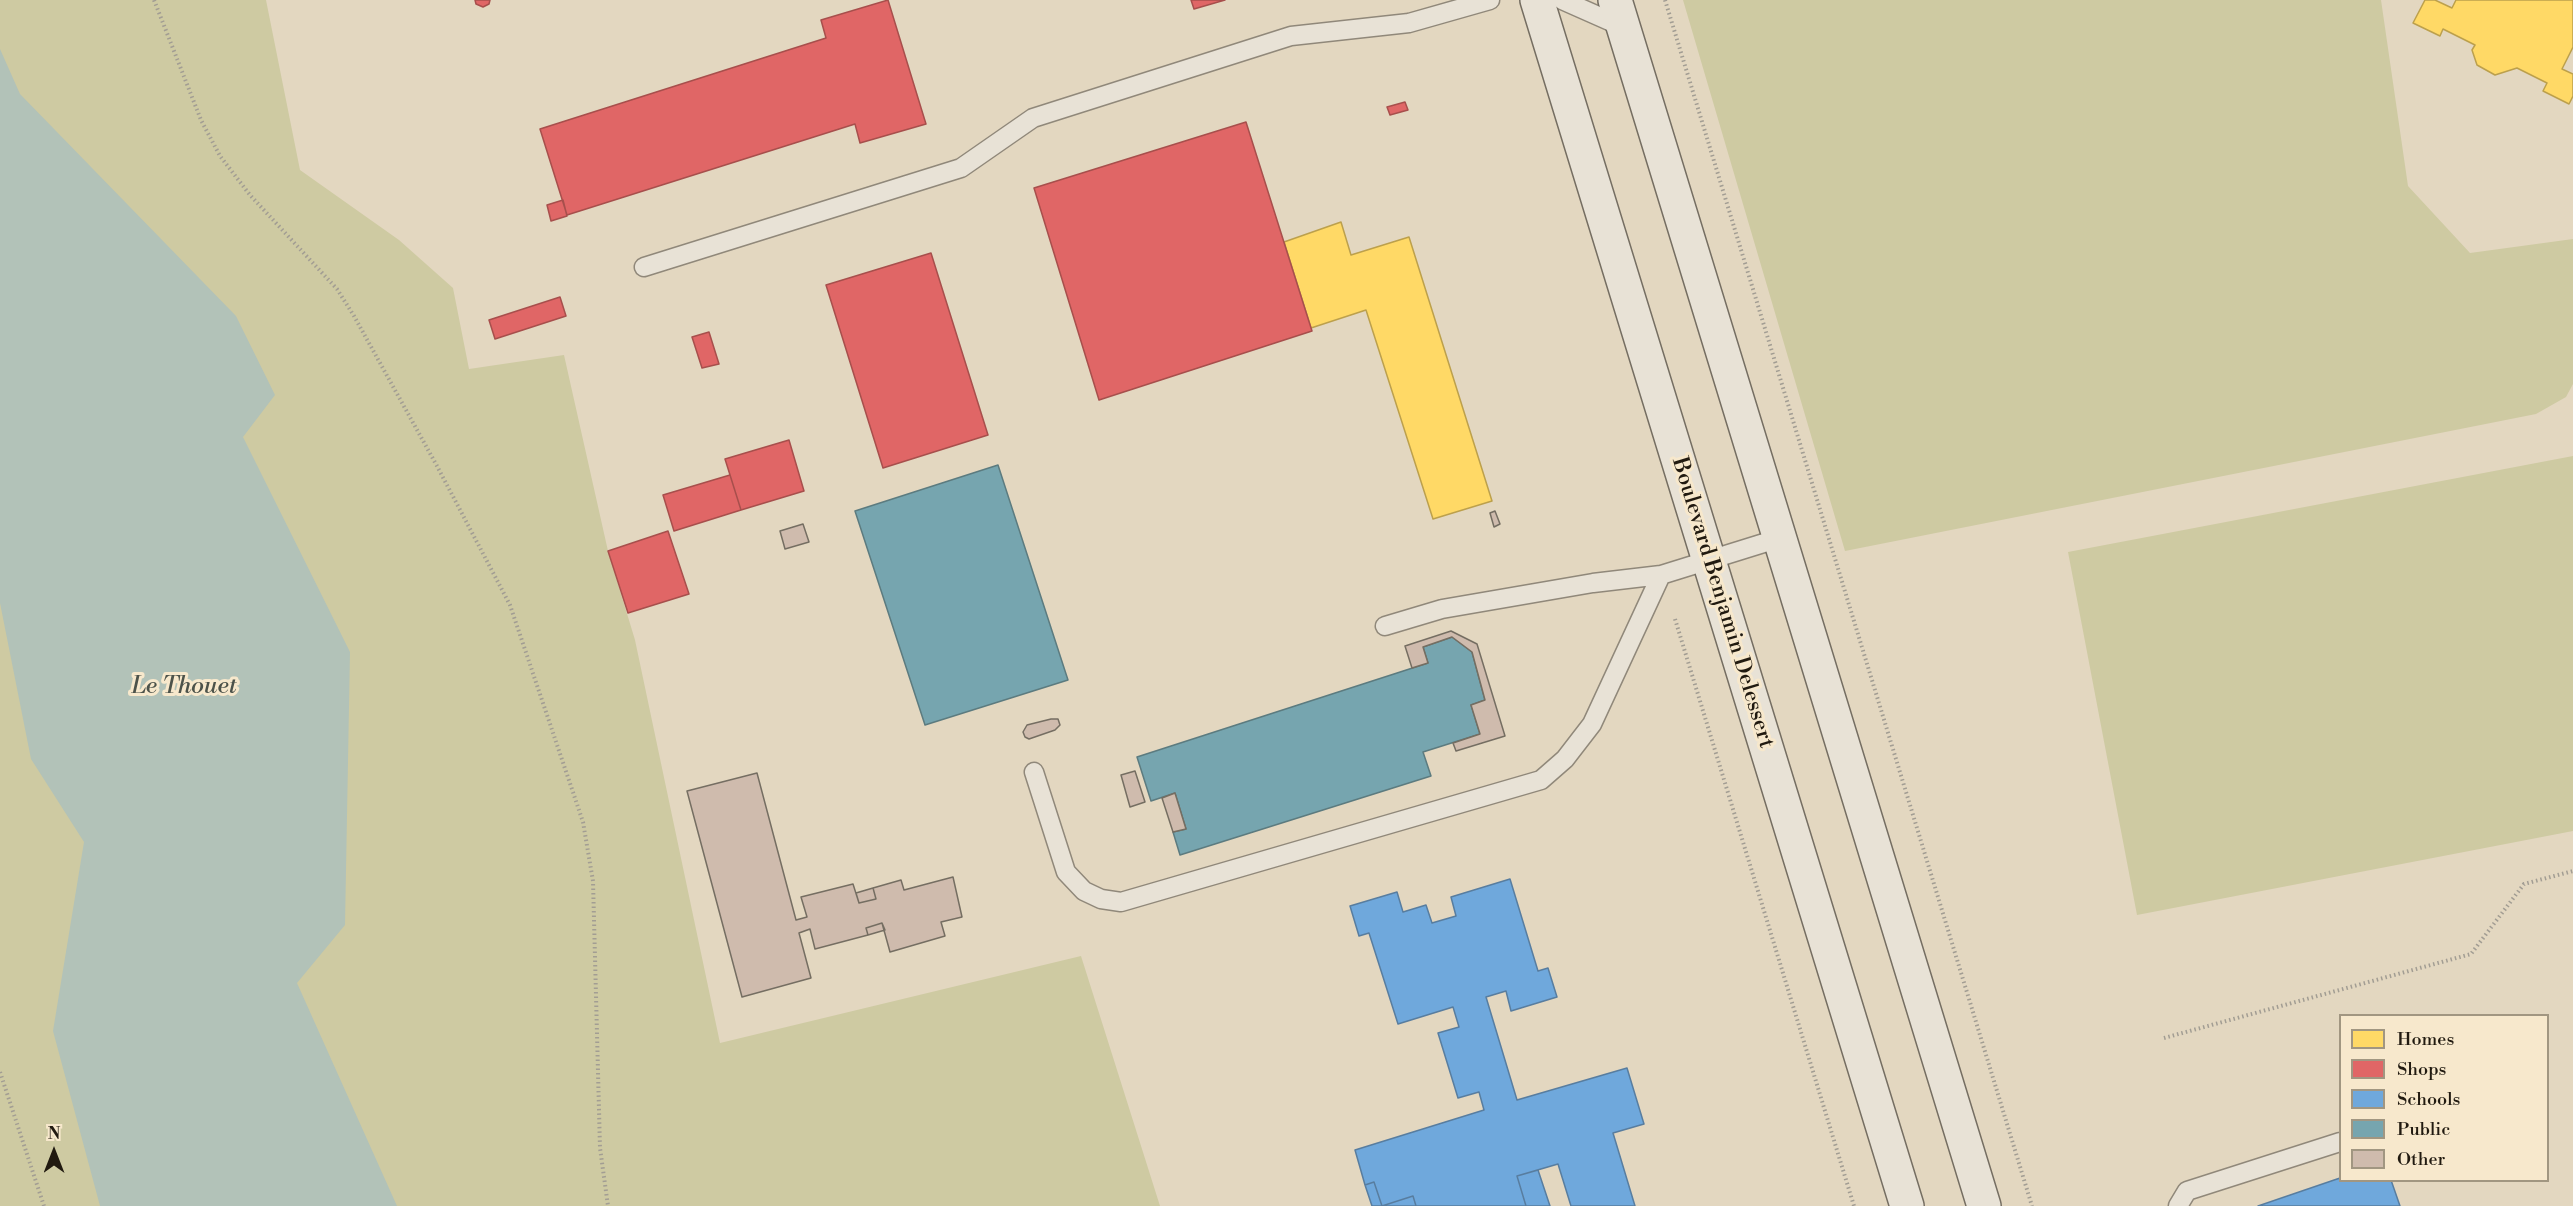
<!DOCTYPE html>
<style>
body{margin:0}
#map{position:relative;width:2573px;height:1206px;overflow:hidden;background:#e3d7c0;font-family:"Libre Bodoni",serif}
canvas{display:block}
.legend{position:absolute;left:2339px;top:1014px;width:210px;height:168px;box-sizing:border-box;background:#f7e8cc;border:2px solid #a19681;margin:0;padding:8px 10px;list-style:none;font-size:18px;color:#211a10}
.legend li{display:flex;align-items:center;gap:12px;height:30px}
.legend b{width:30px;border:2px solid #a19681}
.north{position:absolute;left:24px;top:1122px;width:60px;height:60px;-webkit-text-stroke:4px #f7e8cc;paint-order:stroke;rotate:0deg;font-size:16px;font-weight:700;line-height:24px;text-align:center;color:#211a10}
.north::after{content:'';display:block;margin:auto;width:21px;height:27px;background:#211a10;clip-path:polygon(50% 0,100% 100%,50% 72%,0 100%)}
</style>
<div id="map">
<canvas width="2573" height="1206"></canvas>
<ul class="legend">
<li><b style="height:16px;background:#ffd966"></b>Homes</li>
<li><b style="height:16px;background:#e06666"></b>Shops</li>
<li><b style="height:16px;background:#6fa8dc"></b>Schools</li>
<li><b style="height:16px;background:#76a5af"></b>Public</li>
<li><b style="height:16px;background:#cfbbad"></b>Other</li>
</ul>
<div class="north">N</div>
</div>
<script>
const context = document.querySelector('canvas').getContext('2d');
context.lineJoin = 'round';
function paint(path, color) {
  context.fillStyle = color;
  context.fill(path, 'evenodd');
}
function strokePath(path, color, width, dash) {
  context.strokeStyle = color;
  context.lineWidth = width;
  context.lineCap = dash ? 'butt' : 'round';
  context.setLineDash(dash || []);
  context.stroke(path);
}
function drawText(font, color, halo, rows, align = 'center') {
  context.font = font + ' "Libre Bodoni",serif';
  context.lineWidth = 6;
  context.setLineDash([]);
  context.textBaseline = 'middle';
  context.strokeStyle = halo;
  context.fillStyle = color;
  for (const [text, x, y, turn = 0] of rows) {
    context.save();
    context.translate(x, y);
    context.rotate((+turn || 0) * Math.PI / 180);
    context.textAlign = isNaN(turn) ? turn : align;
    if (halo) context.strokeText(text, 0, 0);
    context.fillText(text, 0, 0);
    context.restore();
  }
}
paint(new Path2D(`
 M0,0H266L300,170L399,240L453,288L469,369L564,355L608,551L635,640L720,1043L1081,956L1160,1206H0Z
 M1683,0H2381L2408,186L2470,253L2573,239V384L2566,397L2536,414L1845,551Z
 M2573,456V831L2137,915L2068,552Z`), '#cecaa2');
paint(new Path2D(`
 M0,49L20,94L236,316L275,395L243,437L350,652L345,925L297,983L397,1206H100L53,1031L84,842L31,759L0,603Z`), '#b2c2b8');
const homes = new Path2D(`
 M2425,0H2435L2452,8L2456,0H2573V47L2562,69L2573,74V96L2569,104L2543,91L2547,83L2517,68L2495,75L2477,65L2472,50L2475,45L2443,29L2440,36L2413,23Z
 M1341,222L1351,255L1409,237L1492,501L1433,519L1366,310L1311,328L1284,242Z`);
paint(homes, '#ffd966');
strokePath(homes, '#bca04c', 1.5);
const shops = new Path2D(`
 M475,0H490L489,4L483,7L476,4Z
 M888,0L926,124L860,143L855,124L567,215L540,129L826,38L821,20Z
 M1191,0H1225L1194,9Z
 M1405,102L1408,110L1390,115L1387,107Z
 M1246,122L1312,331L1099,400L1034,188Z
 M563,200L567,216L551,221L547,205Z
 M931,253L988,435L883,468L826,285Z
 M560,297L566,316L495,339L489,320Z
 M709,332L719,364L702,368L692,337Z
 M789,440L804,491L741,510L725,459Z
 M730,475L741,510L674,531L663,495Z
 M668,531L689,594L628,613L608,551Z`);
paint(shops, '#e06666');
strokePath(shops, '#a74f4c', 1.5);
const schools = new Path2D(`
 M1510,879L1538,971L1548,968L1557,997L1511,1011L1506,991L1486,997L1517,1100L1627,1068L1644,1124L1613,1133L1635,1206H1571L1558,1164L1517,1176L1526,1206H1416L1413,1196L1382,1206L1374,1182L1365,1185L1355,1150L1484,1110L1479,1092L1458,1098L1438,1033L1459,1027L1453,1007L1398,1024L1369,933L1359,936L1350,906L1397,892L1403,912L1426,905L1432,923L1456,916L1451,897Z
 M1538,1170L1550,1206H1526L1517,1176Z
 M2340,1178V1180H2391L2400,1206H2258Z
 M1374,1182L1382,1206L1413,1196L1416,1206H1372L1365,1185Z`);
paint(schools, '#6fa8dc');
strokePath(schools, '#587d9f', 1.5);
const public = new Path2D(`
 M998,465L1068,680L925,725L855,511Z
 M1452,637L1472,652L1485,700L1471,705L1480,734L1423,752L1431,776L1180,855L1173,832L1186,829L1175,793L1151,801L1137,757L1428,663L1423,647Z`);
paint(public, '#76a5af');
strokePath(public, '#5c7b7f', 1.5);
const building = new Path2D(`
 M1495,511L1500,524L1494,527L1490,513Z
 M803,524L809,542L785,549L780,531Z
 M1451,631L1477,644L1505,736L1456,751L1453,743L1480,734L1471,705L1485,700L1472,652L1452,637L1423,647L1428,663L1412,668L1405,646Z
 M1051,719H1058L1060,725L1055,730L1029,739L1025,737L1023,732L1027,725Z
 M1135,771L1145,802L1130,807L1121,775Z
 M757,773L796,920L807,917L801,897L853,884L859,903L876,899L873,888L901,880L904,890L953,877L962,917L941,922L945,936L890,952L882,923L866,928L868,935L815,949L810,929L799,933L811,978L742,997L687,791Z
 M1175,793L1186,829L1173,832L1162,798Z
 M873,888L876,899L859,903L856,893Z
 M882,923L885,930L868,935L866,928Z`);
paint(building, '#cfbbad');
strokePath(building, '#756e62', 1.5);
const lane = new Path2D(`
 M1562,0L1623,27
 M644,267L961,168L1033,118L1291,36L1409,23L1490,0
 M1385,626L1442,609L1593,583L1661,575L1780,538
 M1034,772L1066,872L1084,891L1101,899L1121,902L1541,780L1565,759L1592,724L1661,575
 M2178,1206L2187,1191L2340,1142`);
const secondary = new Path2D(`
 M1537,0L1907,1206
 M1615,0L1984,1206`);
strokePath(lane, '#90887a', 21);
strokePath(secondary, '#756e62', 36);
strokePath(new Path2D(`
 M154,0L201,120L220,156L250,195L337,289L354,316L437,466L510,605L583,822L593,881L600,1148L608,1206
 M1665,0L2032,1206
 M1675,619L1854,1206
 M2164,1038L2471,954L2524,884L2573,871
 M0,1072L44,1206`), '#a29d93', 4, [1.5, 3]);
strokePath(lane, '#e8e2d6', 18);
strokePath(secondary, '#e8e2d6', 33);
drawText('22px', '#211a10', '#f7e8cc', [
 ["Boulevard Benjamin Delessert",1722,603,73]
]);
drawText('italic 24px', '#4c524a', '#f7e8cc', [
 ["Le Thouet",184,687]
]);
</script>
